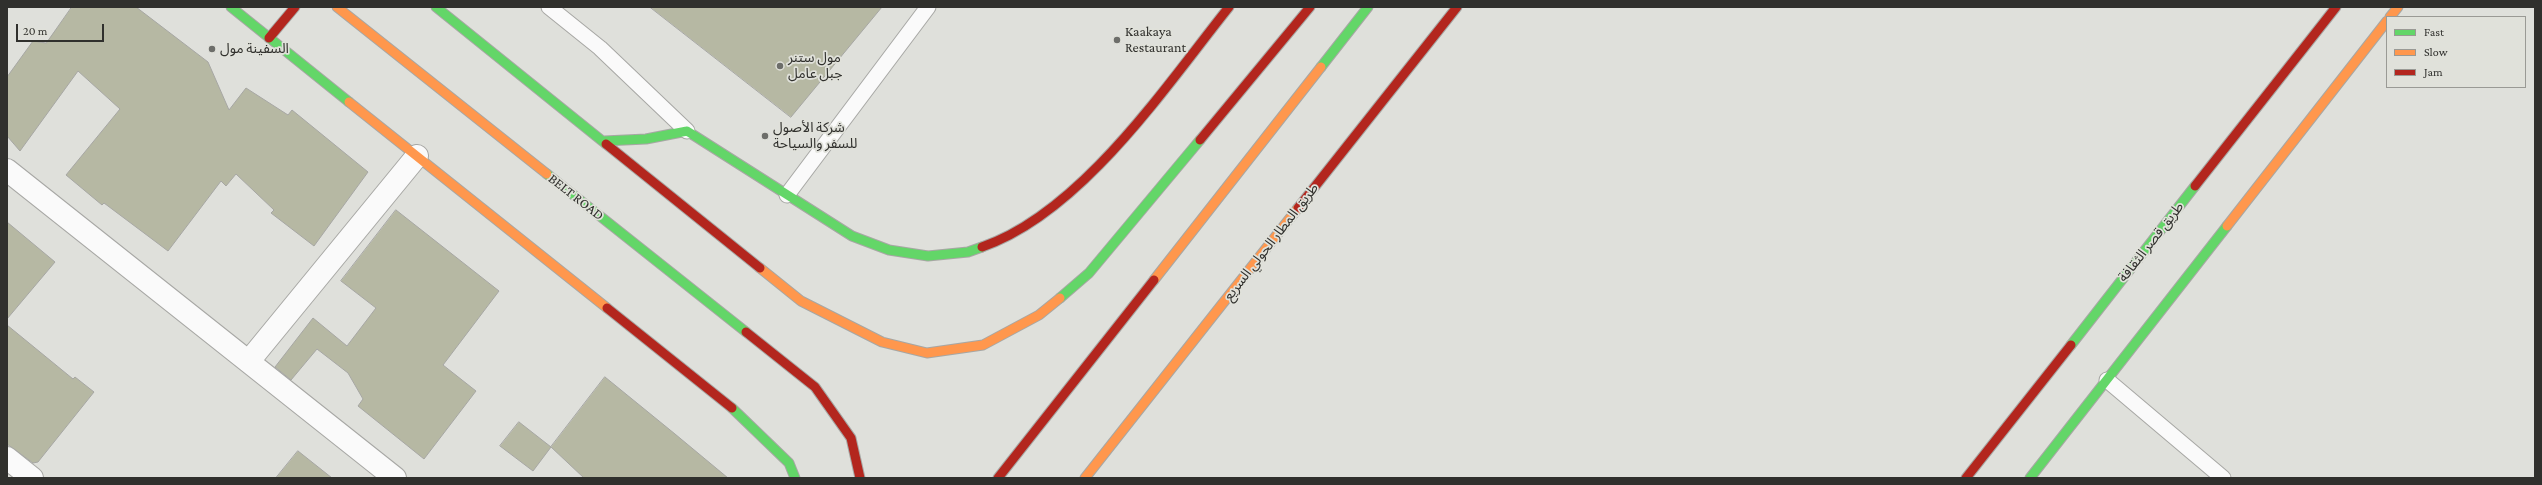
<!DOCTYPE html>
<meta charset="utf-8">
<style>
body{margin:0}
#map{position:relative;width:2542px;height:485px;overflow:hidden;background:#dfe0db;font-family:"Crimson Pro",serif}
canvas{display:block}
.frame{position:absolute;inset:0;border:8px solid #30302d;pointer-events:none}
.legend{position:absolute;left:2386px;top:16px;width:140px;height:72px;box-sizing:border-box;background:#e0e1da;border:1px solid #9a9a95;margin:0;padding:5px 7px;list-style:none;font-size:12px;color:#30302d}
.legend li{display:flex;align-items:center;gap:8px;height:20px}
.legend b{width:20px;border:1px solid #9a9a95}
.scale{position:absolute;left:16px;top:24px;width:88px;height:18px;box-sizing:border-box;border:2px solid #30302d;border-top:0;padding-left:5px;font-size:12px;line-height:14px;white-space:nowrap;color:#30302d;-webkit-text-stroke:3px #e0e1da;paint-order:stroke}
</style>
<div id="map">
<canvas width="2542" height="485"></canvas>
<div class="frame"></div>
<ul class="legend">
<li><b style="height:5px;background:#63d668"></b>Fast</li>
<li><b style="height:5px;background:#ff974d"></b>Slow</li>
<li><b style="height:5px;background:#b3261e"></b>Jam</li>
</ul>
<div class="scale">20 m</div>
</div>
<script>
const context = document.querySelector('canvas').getContext('2d');
context.lineJoin = 'round';
function paint(path, color) {
  context.fillStyle = color;
  context.fill(path, 'evenodd');
}
function strokePath(path, color, width, dash) {
  context.strokeStyle = color;
  context.lineWidth = width;
  context.lineCap = dash ? 'butt' : 'round';
  context.setLineDash(dash || []);
  context.stroke(path);
}
function drawText(font, color, halo, rows, align = 'center') {
  context.font = font + ' "Crimson Pro","Noto Sans Arabic",serif';
  context.lineWidth = 3.5;
  context.setLineDash([]);
  context.textBaseline = 'middle';
  context.strokeStyle = halo;
  context.fillStyle = color;
  for (const [text, x, y, turn = 0] of rows) {
    context.save();
    context.translate(x, y);
    context.rotate((+turn || 0) * Math.PI / 180);
    context.textAlign = isNaN(turn) ? turn : align;
    if (halo) context.strokeText(text, 0, 0);
    context.fillText(text, 0, 0);
    context.restore();
  }
}
const building = new Path2D(`
 M72,7H136L208,62L229,110L246,88L288,115L292,110L368,172L314,246L271,213L274,210L236,174L226,186L221,181L168,251L104,203L102,205L66,175L120,109L78,71L20,151L7,136V77L33,41L46,43Z
 M650,7H882L791,117Z
 M396,210L499,291L443,365L476,391L424,459L358,406L363,399L348,373L317,349L291,380L275,367L313,318L347,346L376,308L341,281Z
 M7,222L55,262L7,319Z
 M7,325L73,379L75,377L94,392L38,462L33,463L7,444Z
 M605,377L675,434L728,478H584L551,447Z
 M519,422L551,447L533,471L500,446Z
 M298,451L332,478H276Z`);
paint(building, '#b6b8a3');
strokePath(building, '#a6a6a3', 1);
const lane = new Path2D(`
 M549,7L600,48L687,131
 M787,195L928,7
 M2107,380L2223,478`);
const street = new Path2D(`
 M7,170L395,478
 M249,361L417,156
 M7,458L32,478`);
const fast = new Path2D(`
 M231,7L349,102
 M436,7L606,144
 M1321,67L1368,7
 M687,131L852,236L889,250L928,256L968,252L982,247
 M604,141L646,139L687,131
 M547,174L746,332
 M1060,298L1089,273L1200,140
 M2071,345L2195,186
 M732,408L789,463L795,478
 M2030,478L2227,226`);
const slow = new Path2D(`
 M337,7L547,174
 M2390,17L2398,7
 M349,102L607,308
 M2227,226L2387,21
 M760,268L801,301L882,342L927,353L983,345L1039,315L1060,298
 M1154,280L1321,67
 M1085,478L1298,208`);
const jam = new Path2D(`
 M269,38L295,7
 M1200,140L1310,7
 M606,144L760,268
 M2195,186L2336,7
 M1298,208L1457,7
 M982,247C1081,213 1165,87 1229,7
 M607,308L732,408
 M746,332L815,387L851,438L860,478
 M998,478L1154,280
 M1966,478L2071,345`);
strokePath(lane, '#a7a7a4', 17);
strokePath(street, '#a7a7a4', 24);
strokePath(fast, '#a7a7a4', 11);
strokePath(slow, '#a7a7a4', 11);
strokePath(jam, '#a7a7a4', 11);
strokePath(lane, '#fafafa', 15);
strokePath(street, '#fafafa', 22);
strokePath(fast, '#63d668', 9);
strokePath(slow, '#ff974d', 9);
strokePath(jam, '#b3261e', 9);
for (const [x, y, r, color] of [
 [1117,40,4,"#6d6e6a"],
 [212,49,4,"#6d6e6a"],
 [780,66,4,"#6d6e6a"],
 [765,136,4,"#6d6e6a"]
]) {
  const dot = new Path2D();
  dot.arc(x, y, r, 0, 2 * Math.PI);
  context.fillStyle = color;
  context.fill(dot);
  strokePath(dot, '#e0e1da', 1.5);
}
drawText('14px', '#30302d', '#e0e1da', [
 ["Kaakaya",1125,32],
 ["Restaurant",1125,48],
 ["السفينة مول",220,49],
 ["مول ستنر",788,58],
 ["جبل عامل",788,74],
 ["شركة الأصول",773,128],
 ["للسفر والسياحة",773,144]
], 'left');
drawText('14px', '#30302d', '#e0e1da', [
 ["BELT ROAD",576,197,38],
 ["طريق المطار الحولي السريع",1271,242,-52],
 ["طريق قصر الثقافة",2151,242,-52]
]);
</script>
